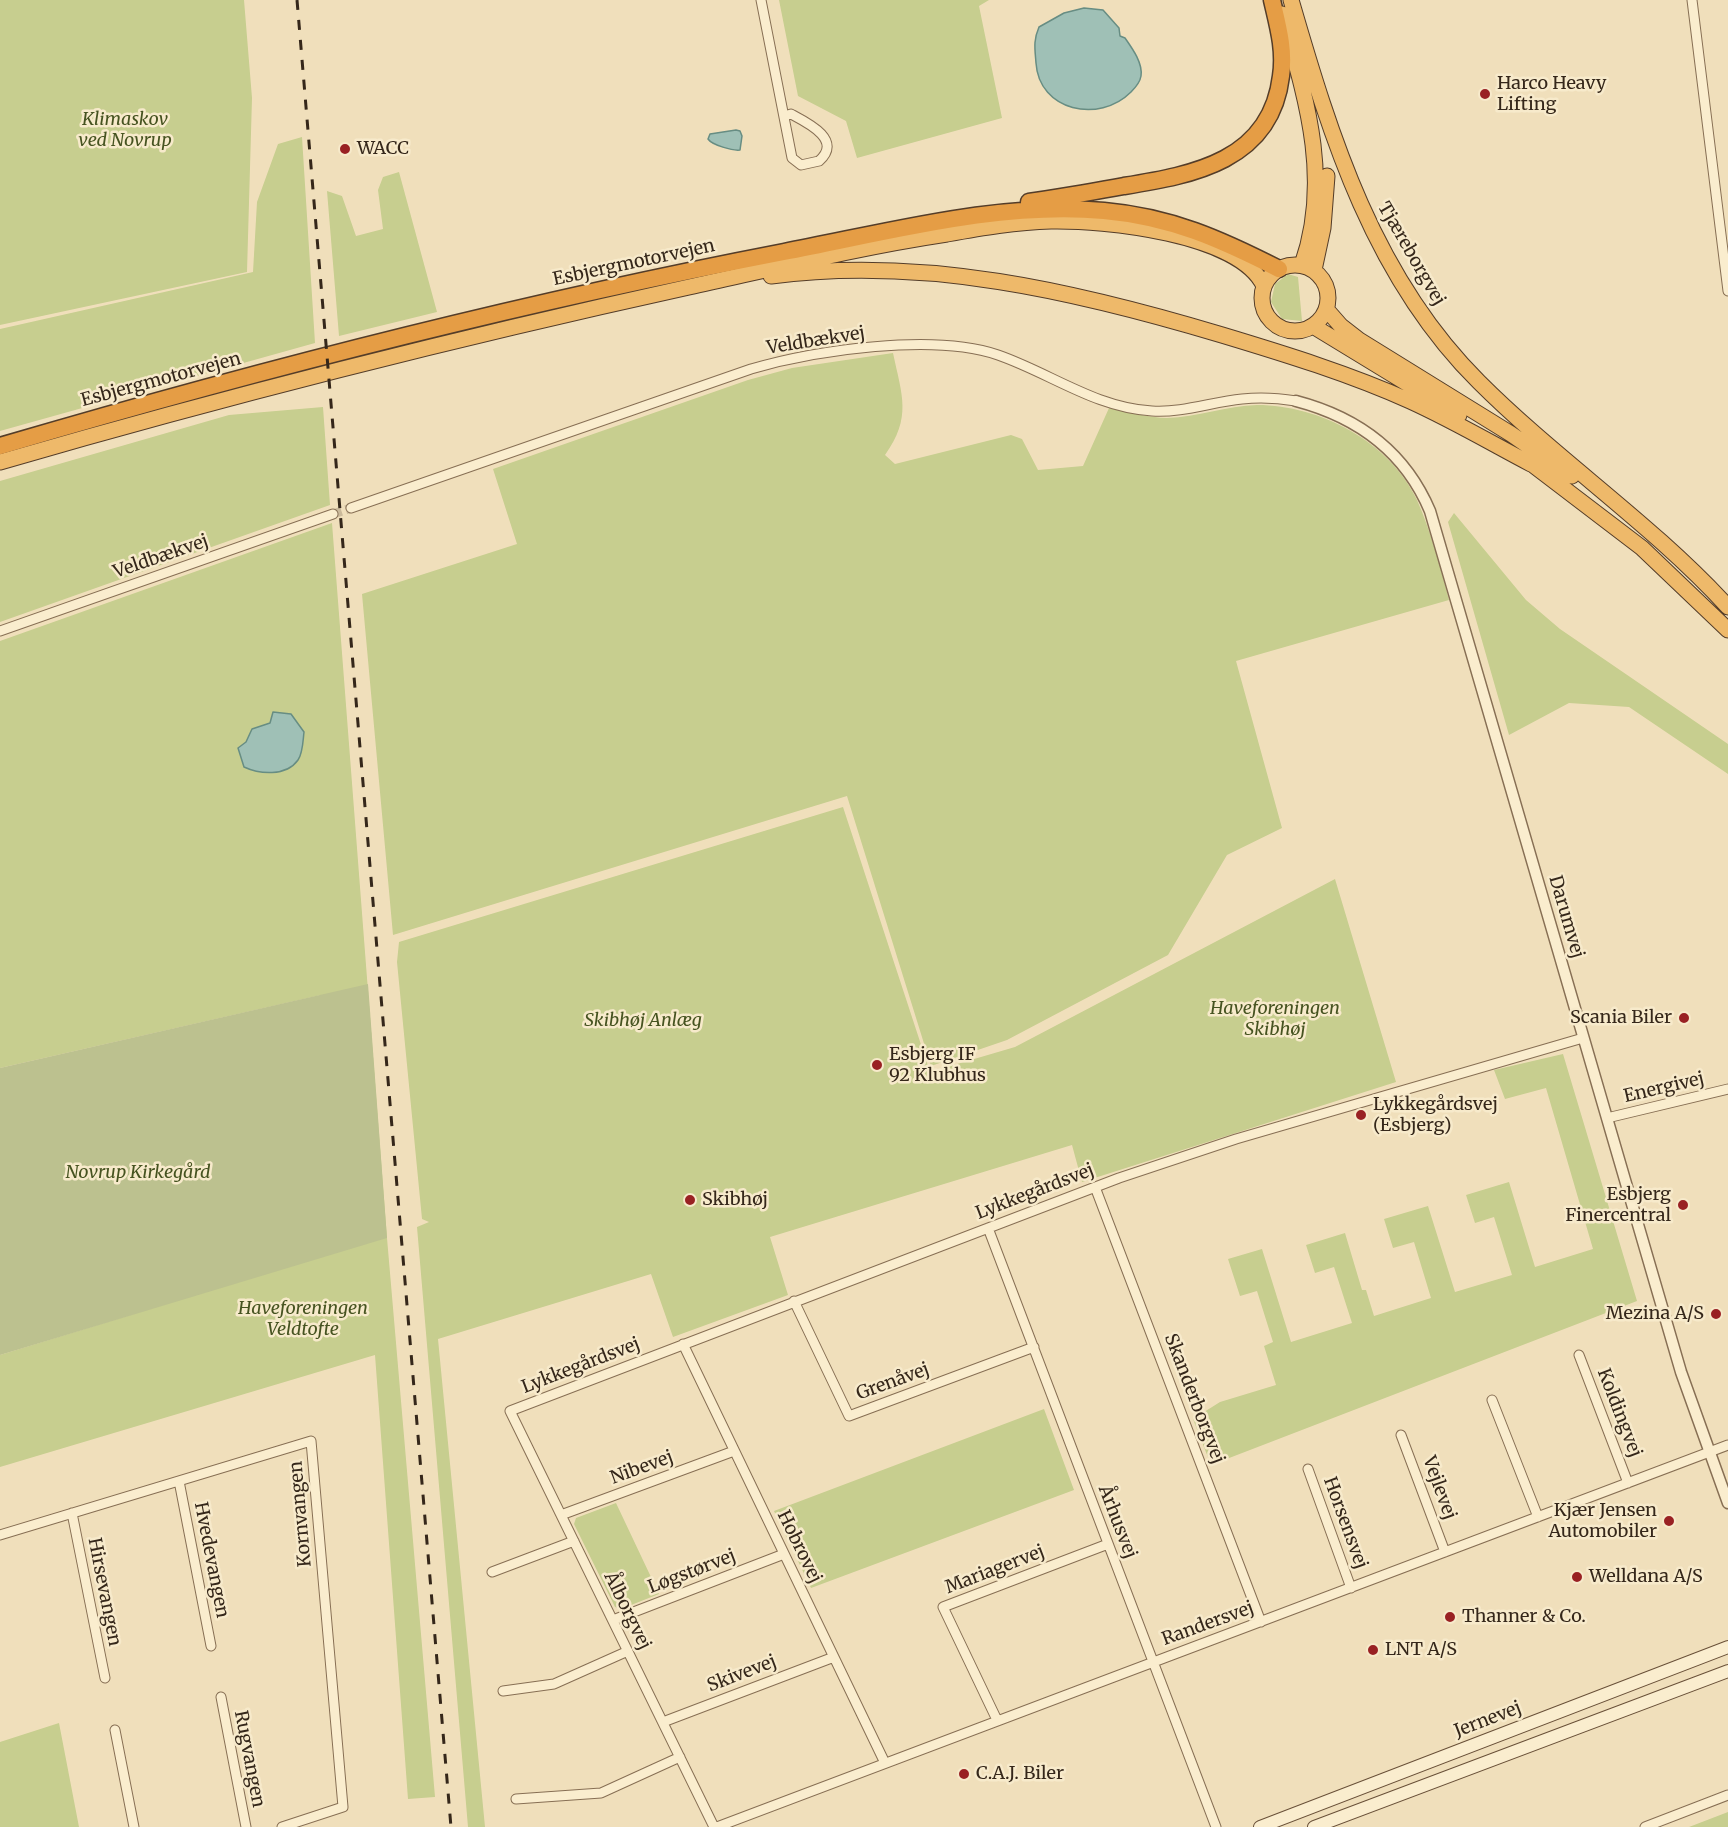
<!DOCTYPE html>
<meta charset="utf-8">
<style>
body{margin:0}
canvas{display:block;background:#f0dfbb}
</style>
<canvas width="1728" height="1827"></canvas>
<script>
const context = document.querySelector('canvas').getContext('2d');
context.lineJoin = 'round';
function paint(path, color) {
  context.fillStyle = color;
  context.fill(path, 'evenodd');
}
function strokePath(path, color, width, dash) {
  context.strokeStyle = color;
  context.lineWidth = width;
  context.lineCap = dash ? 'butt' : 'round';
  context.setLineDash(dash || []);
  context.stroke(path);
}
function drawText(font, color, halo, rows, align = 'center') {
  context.font = font + ' Merriweather,serif';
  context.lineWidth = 5;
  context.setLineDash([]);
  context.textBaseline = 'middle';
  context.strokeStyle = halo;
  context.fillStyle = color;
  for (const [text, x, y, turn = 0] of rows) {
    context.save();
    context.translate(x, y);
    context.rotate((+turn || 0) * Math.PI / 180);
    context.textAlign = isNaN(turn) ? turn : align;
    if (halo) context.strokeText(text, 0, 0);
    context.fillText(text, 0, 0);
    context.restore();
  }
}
paint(new Path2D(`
 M0,0H244L252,98L247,272L0,325Z
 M779,0H989L979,6L1002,118L857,158L846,121L798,96Z
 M302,137L315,343L0,431V329L253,272L257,202L278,144Z
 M399,172L437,312L339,336L327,191L342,196L356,236L383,229L378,190L383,177Z
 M1288,274L1298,277L1302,321L1282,319L1271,302L1275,284Z
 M893,353C902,396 912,417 885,455L895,464L1011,435L1022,439L1038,470L1083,466L1109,408C1127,411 1149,418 1167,418C1197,417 1227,406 1257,405C1320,405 1390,442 1417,500C1431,532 1440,566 1449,600L1236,661L1282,828L1227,855L1168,955L1007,1040L931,1066L847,796L393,935L362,594L517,544L493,469L748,380L792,368Z
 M323,407L330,505L0,622V481L229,415Z
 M1454,513L1526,600L1560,629L1728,744V774L1629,707L1569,703L1509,735L1448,522Z
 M332,523L387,1238L435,1797L408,1799L375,1355L0,1467V1355L228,1285L321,995L0,1068V641Z
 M843,807L930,1072L1015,1047L1335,879L1396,1082L1082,1182L1072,1145L770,1237L788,1295L673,1337L651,1274L438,1339L485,1827H468L417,1227L429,1222L422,1219L397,962L399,942Z
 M1563,1054L1637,1301L1211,1465L1193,1419L1220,1402L1276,1385L1264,1346L1273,1342L1257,1291L1240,1296L1228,1259L1262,1249L1291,1342L1352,1323L1334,1267L1315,1273L1306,1245L1345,1233L1362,1290H1366L1374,1316L1431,1298L1414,1242L1393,1248L1384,1219L1428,1206L1455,1292L1512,1275L1494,1217L1475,1223L1466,1195L1509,1182L1535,1267L1593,1249L1546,1088L1505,1099L1494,1070Z
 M1044,1409L1074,1490L811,1588L774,1511Z
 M616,1503L659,1594L621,1609L615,1607L574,1524L576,1518Z
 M59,1723L79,1827H0V1742Z
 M1728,1812V1827H1689Z`), '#c7ce8f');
paint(new Path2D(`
 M368,984L387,1238L0,1355V1068Z`), '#bcc18f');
const water = new Path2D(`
 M1084,8L1103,10L1119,28L1120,36L1125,38C1132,48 1143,63 1141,76C1140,83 1135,88 1131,92C1099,124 1039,111 1036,63C1035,49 1033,41 1039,27L1064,13Z
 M736,130L740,131L742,136L740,150C733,151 712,145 708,139L710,134Z
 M273,712L291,714L304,732C303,740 303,753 298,760C286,777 259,774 244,767L238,748L246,742L252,729L270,723Z`);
paint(water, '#9fc0b6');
strokePath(water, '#678d83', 1.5);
strokePath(new Path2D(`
 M333,514L351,508`), '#cbba9b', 9, [9, 4.5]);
const minor = new Path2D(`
 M761,0L792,158L801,165L819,161C843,140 808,123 791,114L784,116
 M1692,0L1728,291
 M351,508L751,369C816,350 934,333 998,355C1050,373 1096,408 1152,411C1182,413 1212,402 1242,399C1260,397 1278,398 1296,401
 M0,631L333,514
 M1607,1118L1728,1089
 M1095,1187L1261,1622
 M988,1228L1216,1827
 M794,1301L849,1416L1034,1347
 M683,1344L885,1763
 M1579,1355L1628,1483
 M1492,1400L1538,1517
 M1401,1435L1445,1552
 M1308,1469L1351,1588
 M179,1481L211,1646
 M72,1513L105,1678
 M561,1515L734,1451
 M0,1535L311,1441L343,1807L282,1827
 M492,1572L574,1541
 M613,1620L784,1554
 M503,1691L554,1684L628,1651
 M221,1697L246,1827
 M997,1720L943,1607L1108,1544
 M663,1722L834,1657
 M115,1730L134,1827
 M516,1799L601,1793L680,1757
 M714,1827L510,1411L1119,1178L1236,1139L1583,1038
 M717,1827L1728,1445
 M1645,1827L1728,1795`);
const tertiary = new Path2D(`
 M1296,401C1357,417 1405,452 1430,511L1681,1372L1728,1503`);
const secondary = new Path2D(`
 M1260,1827L1728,1647
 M1314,1827L1728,1671`);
const trunk = new Path2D(`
 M1291,0C1331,138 1374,278 1479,382C1558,461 1652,524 1728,607
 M1282,14C1306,98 1332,179 1302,265
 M1262 298a33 33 0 1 1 66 0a33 33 0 1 1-66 0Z
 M1314,270L1323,228L1327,176
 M771,276C924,256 1075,291 1222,335C1285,354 1350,374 1410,401C1452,420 1491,443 1531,464
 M1327,310L1341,326L1359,340L1511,434L1572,476
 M1313,326L1459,415
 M1524,458L1642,548L1728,630
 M0,462C228,396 457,338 689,287C775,268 860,247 947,234C981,228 1016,222 1051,221C1103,220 1239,233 1264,286`);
const motorway = new Path2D(`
 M1029,202C1061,197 1092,192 1124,186C1193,175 1271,161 1281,76C1285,50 1278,26 1272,0
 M0,446C258,370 519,303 784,252C885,233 1001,201 1104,211C1171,217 1220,239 1279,269`);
strokePath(minor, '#876f54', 11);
strokePath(tertiary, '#876f54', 13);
strokePath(secondary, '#695038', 14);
strokePath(trunk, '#543d29', 17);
strokePath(motorway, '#543d29', 19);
strokePath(minor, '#faedce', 9);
strokePath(tertiary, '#faedce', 10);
strokePath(secondary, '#faedce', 12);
strokePath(trunk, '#eeb96a', 15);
strokePath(motorway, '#e59d45', 16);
strokePath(new Path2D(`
 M297,0L451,1827`), '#35271a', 3, [10, 10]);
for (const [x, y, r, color] of [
 [1485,94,6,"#992123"],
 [345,149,6,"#992123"],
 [1684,1018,6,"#992123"],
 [877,1065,6,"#992123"],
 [1361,1115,6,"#992123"],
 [690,1200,6,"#992123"],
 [1683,1205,6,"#992123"],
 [1716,1314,6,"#992123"],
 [1669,1521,6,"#992123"],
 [1577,1577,6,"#992123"],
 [1450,1617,6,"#992123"],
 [1373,1650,6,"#992123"],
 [964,1774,6,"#992123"]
]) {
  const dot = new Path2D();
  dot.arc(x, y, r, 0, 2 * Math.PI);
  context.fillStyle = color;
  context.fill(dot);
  strokePath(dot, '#f7eacb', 2);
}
drawText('18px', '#35271a', '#f7eacb', [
 ["Harco Heavy",1497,84],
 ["Lifting",1497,105],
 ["WACC",357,149],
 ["Scania Biler",1672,1018,"right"],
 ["Esbjerg IF",889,1055],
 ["92 Klubhus",889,1076],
 ["Lykkegårdsvej",1373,1105],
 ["(Esbjerg)",1373,1126],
 ["Esbjerg",1671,1195,"right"],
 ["Finercentral",1671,1216,"right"],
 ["Skibhøj",702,1200],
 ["Mezina A/S",1704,1314,"right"],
 ["Kjær Jensen",1657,1511,"right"],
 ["Automobiler",1657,1532,"right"],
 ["Welldana A/S",1589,1577],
 ["Thanner & Co.",1462,1617],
 ["LNT A/S",1385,1650],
 ["C.A.J. Biler",976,1774]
], 'left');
drawText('italic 18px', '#465320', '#f7eacb', [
 ["Klimaskov",125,120],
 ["ved Novrup",125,141],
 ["Haveforeningen",1275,1009],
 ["Skibhøj",1275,1030],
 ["Skibhøj Anlæg",643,1021],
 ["Novrup Kirkegård",138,1173],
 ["Haveforeningen",303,1309],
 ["Veldtofte",303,1330]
]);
drawText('18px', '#35271a', '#f7eacb', [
 ["Tjæreborgvej",1411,254,60],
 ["Esbjergmotorvejen",634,263,-12],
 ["Veldbækvej",816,341,-9],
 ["Esbjergmotorvejen",161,380,-15],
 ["Veldbækvej",161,557,-19],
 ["Darumvej",1566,917,74],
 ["Energivej",1664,1088,-13],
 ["Lykkegårdsvej",1035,1192,-21],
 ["Lykkegårdsvej",581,1366,-21],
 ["Grenåvej",893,1382,-20],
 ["Skanderborgvej",1194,1399,69],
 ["Koldingvej",1619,1413,69],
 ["Nibevej",642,1468,-20],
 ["Vejlevej",1439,1488,70],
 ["Kornvangen",301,1514,-95],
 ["Århusvej",1117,1522,69],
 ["Horsensvej",1345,1523,70],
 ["Hobrovej",799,1547,64],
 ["Hvedevangen",211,1560,79],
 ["Mariagervej",995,1570,-21],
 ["Løgstørvej",692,1572,-21],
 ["Hirsevangen",104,1592,79],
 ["Ålborgvej",627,1611,64],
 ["Randersvej",1208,1624,-20],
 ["Skivevej",742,1674,-21],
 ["Jernevej",1488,1720,-21],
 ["Rugvangen",249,1759,79]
]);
</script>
